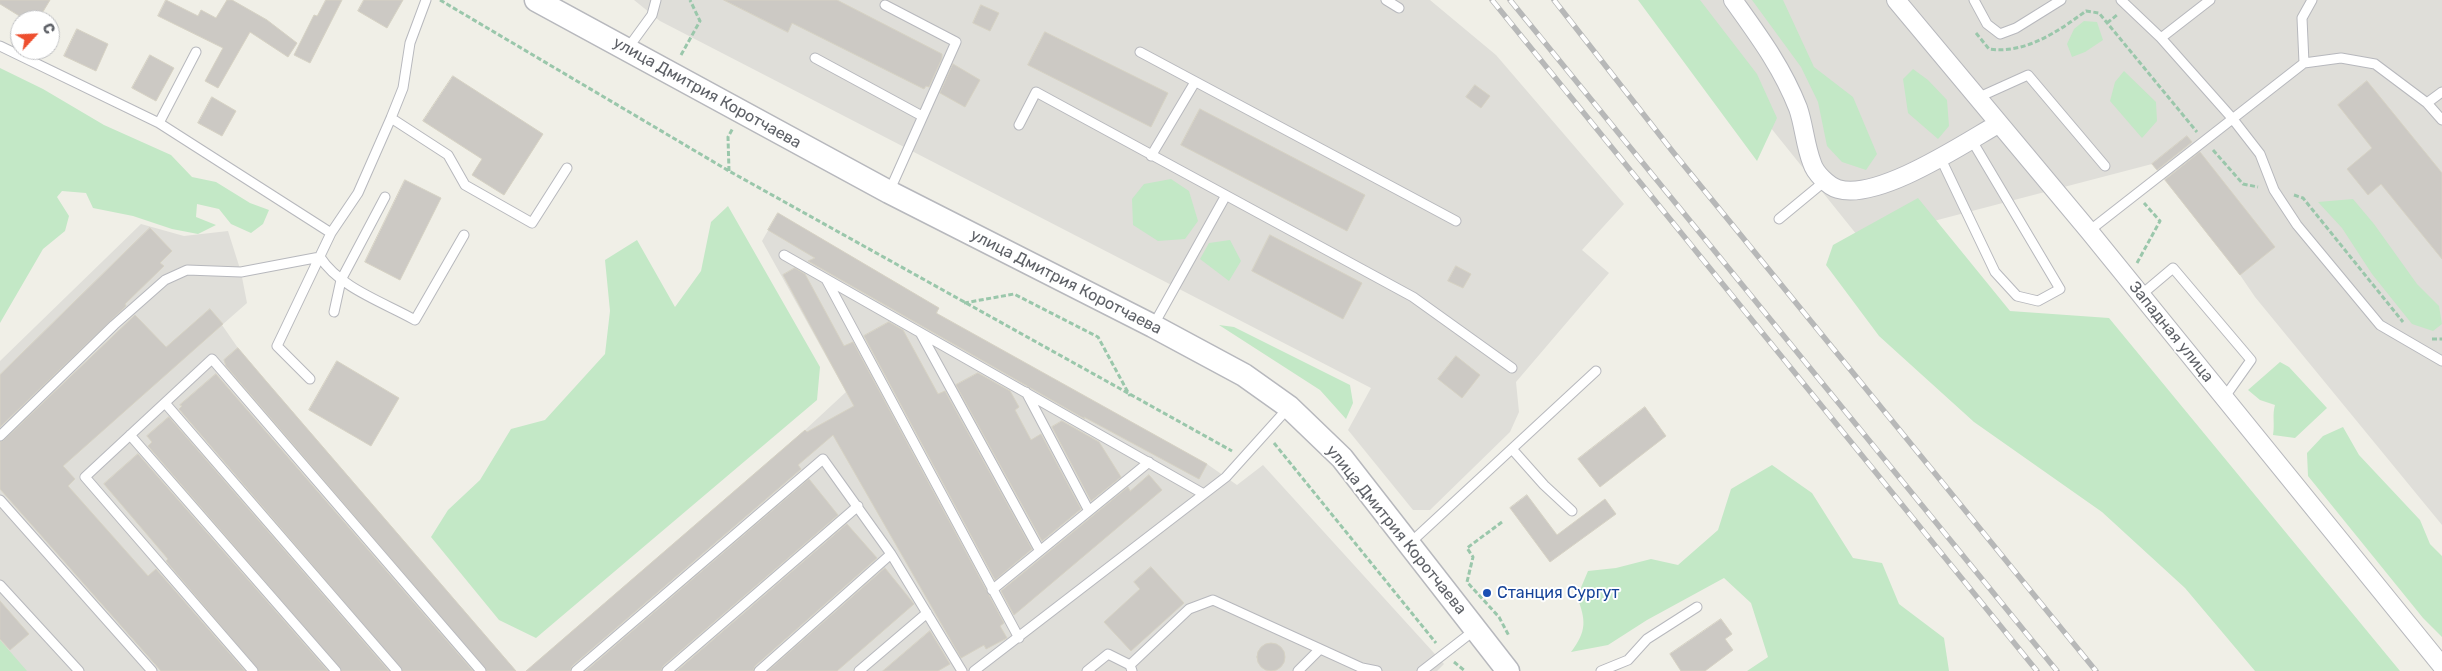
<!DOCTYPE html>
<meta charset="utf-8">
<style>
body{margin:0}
#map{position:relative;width:2442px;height:671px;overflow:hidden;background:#f0efe7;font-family:Rubik,sans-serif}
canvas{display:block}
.north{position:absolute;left:10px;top:10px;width:50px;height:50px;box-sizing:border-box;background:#fff;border:1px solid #bfc0c2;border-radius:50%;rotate:65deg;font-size:14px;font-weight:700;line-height:20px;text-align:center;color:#5e6167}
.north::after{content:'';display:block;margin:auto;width:18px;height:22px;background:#ee4f2f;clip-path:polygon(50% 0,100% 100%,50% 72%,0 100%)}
</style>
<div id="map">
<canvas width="2442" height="671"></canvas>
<div class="north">С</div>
</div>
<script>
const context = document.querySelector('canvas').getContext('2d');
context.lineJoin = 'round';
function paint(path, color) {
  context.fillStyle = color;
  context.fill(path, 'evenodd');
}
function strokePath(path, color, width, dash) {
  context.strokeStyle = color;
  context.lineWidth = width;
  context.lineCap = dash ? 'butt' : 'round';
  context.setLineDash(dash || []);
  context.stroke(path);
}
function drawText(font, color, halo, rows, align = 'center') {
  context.font = font + ' Rubik,sans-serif';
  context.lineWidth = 4;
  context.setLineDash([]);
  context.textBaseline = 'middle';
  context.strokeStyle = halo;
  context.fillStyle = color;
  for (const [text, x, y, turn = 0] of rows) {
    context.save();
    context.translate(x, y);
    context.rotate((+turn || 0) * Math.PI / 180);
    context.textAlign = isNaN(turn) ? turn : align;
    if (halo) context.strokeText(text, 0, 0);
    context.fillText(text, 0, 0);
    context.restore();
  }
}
paint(new Path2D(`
 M634,0H1430L1496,55L1624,204L1582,250L1609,273L1516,382L1519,412L1510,432L1430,510H1413L1348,430L1371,388L691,37L660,21Z
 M1668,0H2442V525L2255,297L2240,275L2152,164L1861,240Z
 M778,213L939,308L937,314L1207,464L1237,485L1263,465L1444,664L1437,671H526L805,430L846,392L762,241Z
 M141,224L184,236L228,231L241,272L247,303L222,325L238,348L516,671H19L0,650V361Z`), '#dfded9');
paint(new Path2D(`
 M1638,0H1700L1757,74L1777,118L1757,161Z
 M1752,0H1783L1814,67L1853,97L1877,154L1866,170L1842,162L1827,146L1818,102L1801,67Z
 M2084,21L2097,22L2103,40L2085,52L2072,57L2067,44L2074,29Z
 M0,68L43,89L104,125L171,155L192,177L216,182L250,203L269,210L263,224L251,233L231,224L219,209L197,204L196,217L216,225L198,234L172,229L133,216L93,208L86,193L62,191L57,197L69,216L65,231L43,249L0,323Z
 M1913,69L1928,80L1947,100L1949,126L1938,139L1908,113L1903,79Z
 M2124,71L2156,102L2157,121L2142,138L2110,101L2115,82Z
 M1171,179L1189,191L1198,221L1185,239L1158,241L1133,225L1132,199L1144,184Z
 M1918,198L2010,311L2109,318L2400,671H2255L2185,588L2102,512L1974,422L1879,336L1826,265L1833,245Z
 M2353,199L2374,224L2417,284L2439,306L2442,324L2433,331L2412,324L2372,274L2342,228L2318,202Z
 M728,206L820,367L817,400L536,638L499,620L431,537L448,510L480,480L511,429L545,420L605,354L610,311L605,260L637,240L675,307L701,271L711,222Z
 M1230,240L1241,261L1229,281L1200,259L1209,243Z
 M1219,325L1234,327L1350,385L1353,403L1346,419L1320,390Z
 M2280,362L2289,367L2327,408L2295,438L2273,435C2275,424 2272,415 2275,405L2260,400L2248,390Z
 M2343,427L2359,455L2420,520L2430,544L2442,556V637L2423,618L2308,476L2307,453L2323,436Z
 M1772,465L1812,493L1853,558L1882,563L1899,604L1944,638L1949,671H1747L1768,657L1751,603L1724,578L1647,620L1608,645L1571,652C1587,631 1586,620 1577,597L1588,571L1616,568L1651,559L1678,565L1718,530L1731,489Z
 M0,640L27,671H0Z`), '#c3e8c6');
const building = new Path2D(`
 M0,0H50L38,20H26L0,4Z
 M166,0L198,16L201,10L216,18L227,0H232L267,20L297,43L288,57L250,32L218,88L205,81L223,48L158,16Z
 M326,0H342L310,63L294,55L314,15L317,16Z
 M364,0H403L387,28L358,11Z
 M724,0H837L942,54V58L929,87L926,86L924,89L792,23L788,32Z
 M981,5L999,13L990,31L973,23Z
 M77,29L108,44L96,71L64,56Z
 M1045,32L1168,93L1151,127L1028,65Z
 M150,55L174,68L156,101L132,88Z
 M953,64L980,80L965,107L940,93Z
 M453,76L543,134L504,195L472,175L482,159L423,121Z
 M2367,81L2442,173V259L2381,184L2368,195L2347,169L2372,148L2338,105Z
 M1475,85L1490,96L1481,108L1466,97Z
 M212,97L236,111L222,136L198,123Z
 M1200,109L1365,195L1347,231L1181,145Z
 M2187,136L2192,142L2157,170L2152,164Z
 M2200,152L2275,247L2240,275L2165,180Z
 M405,180L441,198L400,280L365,262Z
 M778,213L939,308L936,313L1207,464L1199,479L1084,417L1085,419L808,261L815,258L768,230Z
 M150,228L172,251L160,263L164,266L125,304L126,306L0,427V375Z
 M1270,235L1362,283L1343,319L1252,271Z
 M1456,266L1471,274L1463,288L1448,281Z
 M795,268L805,274L844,346L853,342L1004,623L1000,626L1007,638L986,649L984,645L961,658L833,435L798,465L801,469L572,666L570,671H526L805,430L807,432L854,406L783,275Z
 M210,309L223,324L63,466L75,479L68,486L148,576L156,569L245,671H161L0,489V442L4,440L135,315L166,347Z
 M889,322L903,330L938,394L945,391L1032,549L995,580L864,336Z
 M238,348L266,381L516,671H487L226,366L224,360Z
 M1456,356L1480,375L1462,398L1438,379Z
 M337,361L399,398L371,446L309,410Z
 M978,373L1010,391L1019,407L1015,410L1031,440L1041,434L1081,509L1042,541L956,385Z
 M216,374L473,671H403L179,409L182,406L180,405Z
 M1645,407L1666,436L1600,487L1578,459Z
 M169,417L389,671H342L148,446L152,442L147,436Z
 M1062,421L1099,442L1121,477L1091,501L1052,427Z
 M138,454L328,671H259L166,561L168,559L104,484Z
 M1149,475L1162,490L1014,615L1001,591L1128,487L1130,491Z
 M809,479L838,515L663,666L661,671H586Z
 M1527,495L1557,535L1605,499L1616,514L1550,562L1510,508Z
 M847,524L877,558L755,666L753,671H677Z
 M1151,567L1184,603L1131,651L1104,622L1140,589L1134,582Z
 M885,568L914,604L837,671H768Z
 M0,601L29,634L10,650L0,639Z
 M1721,619L1732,634L1725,639L1733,650L1705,671H1681L1670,654Z
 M930,631L950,664L938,671H883Z
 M1257 657a14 14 0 1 1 28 0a14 14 0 1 1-28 0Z`);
paint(building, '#ccc9c4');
strokePath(building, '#d6d2c4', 1);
const service = new Path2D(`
 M1386,0L1399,8
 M1974,0L1987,24L2000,34L2016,28L2061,0
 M2121,0L2161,38L2232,118L2260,154L2274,190L2297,225L2380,325L2442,361
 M885,5L956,42L889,192
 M2161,38L2210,0
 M0,46L159,123L331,233
 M628,48L652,15L656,0
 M1140,52L1456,221
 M815,58L922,116
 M2304,63L2302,18L2312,0
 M1977,98L2028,75L2105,166
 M2427,103L2442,120
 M391,118L448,155L465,185L532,223L567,168
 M159,123L196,52
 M1019,125L1036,92L1413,297L1512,368
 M1151,156L1195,82
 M1940,157L1995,272L2017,296L2038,301L2060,289L1971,139
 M1779,219L1825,181
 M2089,231L2304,63L2341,58L2375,64L2427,103L2442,92
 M784,255L1202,493
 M826,279L1019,638
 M2141,295L2173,268L2251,360L2224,398
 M334,312L341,280L385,197
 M1153,326L1225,197
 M921,334L1040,551
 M310,379L277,346L331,233L358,193L391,118L403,88L410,43L426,0
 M1026,392L1089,511
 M165,403L397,671
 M130,435L336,671
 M0,436L114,325L165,280L187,270L241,272L320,257C340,288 383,302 415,320L464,235
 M1512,449L1544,485L1572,511
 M0,500L152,671
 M1409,544L1596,371
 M0,585L79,671
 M992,590L1149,462
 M253,671L85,477L212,359L481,671
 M576,671L823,459L891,554L962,671
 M667,671L858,506
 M759,671L891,554
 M859,671L927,613
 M974,671L1226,477L1289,407
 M1087,671L1108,654L1130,665
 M1132,671L1130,665L1189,609L1213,600L1362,668L1377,671
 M1298,671L1320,649
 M1422,671L1476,629
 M1601,671L1628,660L1647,639L1697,607`);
const minor = new Path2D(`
 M1733,0C1758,35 1782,67 1798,108C1804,125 1805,145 1812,163C1815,173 1828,186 1838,189C1878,201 1963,144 1998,124
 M1896,0L2089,231L2442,666`);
const tertiary = new Path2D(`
 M536,0L889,192L1153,326L1244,375L1289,407L1342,458L1508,671`);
strokePath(service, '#b7b8bd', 11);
strokePath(minor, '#b7b8bd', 20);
strokePath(tertiary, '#b7b8bd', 25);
strokePath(new Path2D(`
 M440,0L729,171L1232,451
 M2107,23L2117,15
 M1976,33L1989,49C2026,54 2057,32 2086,11L2099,13L2197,132
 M681,55L700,21L690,0
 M2213,150L2243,184L2258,187
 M729,171L728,137L733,128
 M2294,195L2303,198L2403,322
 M2137,263L2160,221L2144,203
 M964,303L1014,294L1098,337L1130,396
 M2432,339H2442
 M1274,443L1436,643
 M1502,522L1467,548L1473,557L1467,582L1499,617L1509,636
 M1454,662L1465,671`), '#9ac7ab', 3, [5, 2.5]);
strokePath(service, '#fff', 9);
strokePath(minor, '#fff', 18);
strokePath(tertiary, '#fff', 22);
const rail = new Path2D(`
 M1492,0L2037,671
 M1510,0L2057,671
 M1554,0L1673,152L2096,671`);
strokePath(rail, '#b7b8b8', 5.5);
strokePath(rail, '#fff', 4, [11]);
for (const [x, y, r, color] of [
 [1487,593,5,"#1a4fb4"]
]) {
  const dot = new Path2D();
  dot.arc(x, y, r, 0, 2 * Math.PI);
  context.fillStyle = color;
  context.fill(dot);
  strokePath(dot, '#fff', 2);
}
drawText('16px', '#5e6167', '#fff', [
 ["улица Дмитрия Коротчаева",707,93,29],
 ["улица Дмитрия Коротчаева",1066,282,27],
 ["Западная улица",2171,332,51],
 ["улица Дмитрия Коротчаева",1396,530,51]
]);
drawText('16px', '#164399', '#fff', [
 ["Станция Сургут",1497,593]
], 'left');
</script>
